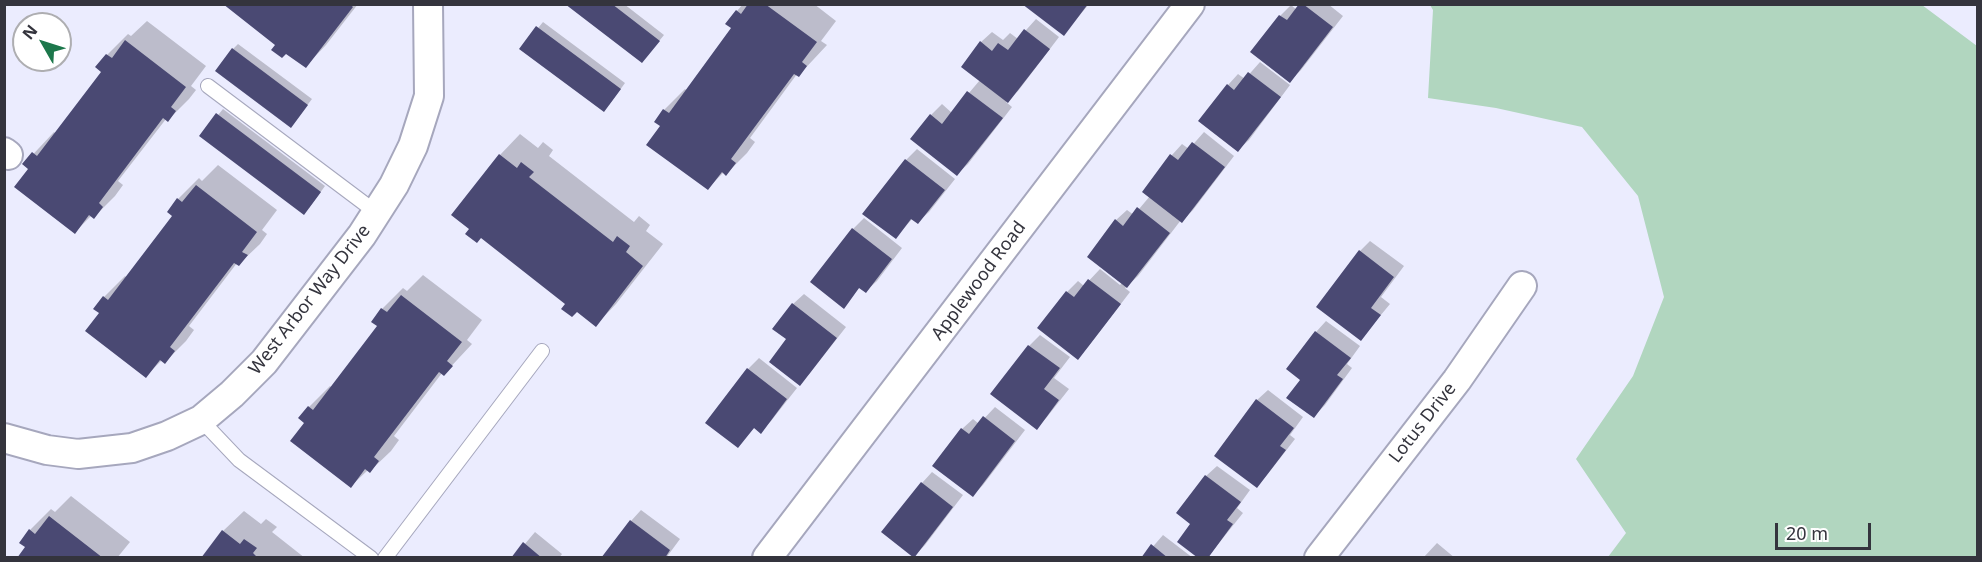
<!DOCTYPE html>
<style>
body{margin:0}
#map{position:relative;width:1982px;height:562px;overflow:hidden;background:#ebecfe;font-family:"Noto Sans",sans-serif}
canvas{display:block}
.frame{position:absolute;inset:0;border:6px solid #34343d;pointer-events:none}
.north{position:absolute;left:12px;top:12px;width:60px;height:60px;box-sizing:border-box;background:#fff;border:2px solid #aeaeb1;border-radius:50%;rotate:309deg;font-size:16px;font-weight:700;line-height:24px;text-align:center;color:#34343d}
.north::after{content:'';display:block;margin:auto;width:21px;height:27px;background:#1c774b;clip-path:polygon(50% 0,100% 100%,50% 72%,0 100%)}
.scale{position:absolute;left:1775px;top:523px;width:96px;height:27px;box-sizing:border-box;border:3px solid #34343d;border-top:0;padding-left:8px;font-size:18px;line-height:21px;white-space:nowrap;color:#34343d;-webkit-text-stroke:4px #fff;paint-order:stroke}
</style>
<div id="map">
<canvas width="1982" height="562"></canvas>
<div class="frame"></div>
<div class="north">N</div>
<div class="scale">20 m</div>
</div>
<script>
const context = document.querySelector('canvas').getContext('2d');
context.lineJoin = 'round';
function paint(path, color) {
  context.fillStyle = color;
  context.fill(path, 'evenodd');
}
function strokePath(path, color, width, dash) {
  context.strokeStyle = color;
  context.lineWidth = width;
  context.lineCap = dash ? 'butt' : 'round';
  context.setLineDash(dash || []);
  context.stroke(path);
}
function drawText(font, color, halo, rows, align = 'center') {
  context.font = font + ' "Noto Sans",sans-serif';
  context.lineWidth = 6;
  context.setLineDash([]);
  context.textBaseline = 'middle';
  context.strokeStyle = halo;
  context.fillStyle = color;
  for (const [text, x, y, turn = 0] of rows) {
    context.save();
    context.translate(x, y);
    context.rotate((+turn || 0) * Math.PI / 180);
    context.textAlign = isNaN(turn) ? turn : align;
    if (halo) context.strokeText(text, 0, 0);
    context.fillText(text, 0, 0);
    context.restore();
  }
}
paint(new Path2D(`
 M1430,5H1922L1977,46V557H1608L1626,533L1576,459L1633,376L1664,297L1638,196L1582,127L1496,108L1428,98L1433,10Z`), '#b1d6bf');
paint(new Path2D(`
 M226,4H358L326,45L306,66Z
 M567,4H624L664,35L647,56Z
 M743,4H814L836,21L821,41L827,45L799,75L797,74L750,138L755,142L747,153L726,174L724,172L708,188L662,126L664,110L685,89L687,91L733,28L737,11Z
 M1025,4H1089L1064,34Z
 M1301,4H1328L1343,16L1301,70L1290,81L1280,16L1291,5L1297,10Z
 M1036,19L1059,37L1018,91L1006,102L1012,107L968,164L957,174L931,115L942,104L952,113L980,80L981,42L992,32L1003,40L1010,33L1018,39Z
 M147,21L206,66L191,86L196,90L189,99L168,120L166,119L118,181L123,185L115,196L94,217L92,215L75,232L30,169L24,164L54,132L56,134L103,71L107,55L128,34L131,36Z
 M543,22L625,83L609,105L521,49Z
 M238,44L312,99L296,120L233,49Z
 M1260,62L1290,85L1249,140L1238,150L1200,121L1228,85L1238,74L1245,79Z
 M223,109L325,186L309,208L201,136Z
 M1204,132L1234,156L1193,210L1182,221L1181,220L1138,276L1125,288L1130,292L1088,347L1078,358L1067,292L1078,281L1084,286L1100,269L1120,285L1122,283L1116,220L1127,210L1134,215L1150,196L1144,191L1172,155L1182,144L1189,149Z
 M520,134L538,148L543,142L553,150L549,156L634,222L639,216L650,225L646,231L663,244L616,304L596,325L567,304L500,155Z
 M917,149L955,179L929,212L918,222L913,218L896,237L906,160Z
 M218,165L277,210L262,230L267,234L260,244L239,264L237,263L189,326L194,330L186,341L165,362L162,360L146,376L101,313L104,297L125,276L127,278L174,216L178,199L199,178L202,181Z
 M864,218L902,248L877,281L866,291L860,287L843,307L853,229Z
 M1370,241L1404,266L1381,297L1390,304L1361,339L1360,251Z
 M423,275L482,320L467,340L472,344L444,374L442,373L394,436L399,440L391,451L370,471L368,470L351,486L306,423L309,407L330,386L332,388L379,326L382,309L403,288L407,291Z
 M804,294L846,327L810,373L800,384L788,339L793,304Z
 M1326,321L1360,346L1347,364L1352,368L1325,405L1314,416L1316,332Z
 M1040,335L1070,357L1054,378L1069,389L1047,417L1037,428L992,394L1029,346Z
 M759,358L797,388L771,421L760,432L755,427L738,446L748,369Z
 M1268,390L1303,417L1290,435L1295,439L1267,475L1257,486V400Z
 M995,407L1025,430L983,485L973,495L962,429L973,419L979,424Z
 M1217,466L1250,490L1237,508L1243,513L1207,558L1192,523L1206,476Z
 M932,472L963,495L925,545L914,556L922,483Z
 M71,496L130,542L117,558H19L27,547L30,530L51,509L55,512Z
 M641,510L680,539L666,558H603L631,521Z
 M244,511L261,524L266,519L277,527L272,532L305,558H203L223,531Z
 M535,532L562,554L559,558H513Z
 M1163,535L1193,558H1143Z
 M1437,543L1455,558H1423Z`), '#0003');
paint(new Path2D(`
 M223,4H350L353,7L306,68L286,54L282,58L271,50L275,45Z
 M565,4H612L660,41L642,63Z
 M748,4H765L817,42L802,62L807,66L799,77L794,74L731,159L736,163L726,176L722,172L708,190L646,145L660,126L654,122L663,109L669,113L731,28L725,24L736,10L741,14Z
 M1022,4H1088L1064,36Z
 M1299,4H1303L1333,27L1290,83L1250,52L1279,15L1287,20Z
 M536,26L621,89L604,112L519,49Z
 M1024,29L1050,49L1008,103L961,67L980,41L992,51L998,43L1008,50Z
 M125,40L186,87L171,107L176,111L168,122L163,118L99,203L103,207L94,219L89,215L75,234L14,187L28,169L22,164L32,152L37,156L101,72L95,67L106,54L112,58Z
 M232,48L308,105L291,128L215,71Z
 M1248,72L1281,97L1238,152L1198,121L1227,84L1234,90Z
 M967,91L1003,118L957,176L910,139L930,114L942,124Z
 M216,113L321,192L304,215L199,136Z
 M1192,142L1225,167L1182,223L1142,192L1170,154L1178,160Z
 M499,154L517,168L521,162L534,172L529,177L613,242L617,236L630,246L626,252L643,266L596,327L577,312L572,317L561,309L565,304L481,238L477,243L465,234L469,229L451,215Z
 M905,159L945,190L918,224L911,219L896,239L862,214Z
 M196,185L257,232L242,252L248,255L239,266L234,263L170,347L175,351L165,364L160,360L146,378L85,331L99,313L93,309L103,296L108,300L172,216L167,212L177,198L182,202Z
 M1137,207L1170,233L1127,288L1087,257L1115,219L1123,226Z
 M852,228L892,259L866,293L859,288L844,309L810,282Z
 M1359,250L1394,277L1371,308L1381,315L1361,341L1316,307Z
 M1088,279L1121,304L1078,360L1037,328L1066,291L1074,297Z
 M401,295L462,342L447,361L453,366L444,376L439,372L374,457L379,461L370,473L365,469L351,488L290,441L304,423L298,418L308,406L313,410L377,326L371,322L381,308L387,312Z
 M792,303L837,338L800,386L769,362L786,339L772,329Z
 M1315,331L1351,358L1337,375L1343,379L1314,418L1286,398L1300,380L1286,369Z
 M1028,345L1060,368L1044,389L1059,400L1037,430L990,394Z
 M747,368L787,399L761,434L754,428L738,448L705,423Z
 M1256,399L1294,428L1280,446L1286,450L1257,488L1214,456Z
 M983,416L1015,441L973,497L932,466L961,428L969,434Z
 M1205,475L1241,502L1227,520L1233,524L1208,558H1198L1177,542L1190,524L1176,513Z
 M921,482L953,507L914,558L881,532Z
 M49,516L103,558H17L25,547L19,543L29,529L35,534Z
 M630,520L670,550L665,558H601Z
 M222,530L240,544L244,539L257,548L253,553L258,558H201Z
 M523,542L542,558H511Z
 M1151,544L1168,558H1141Z`), '#4a4973');
const lane = new Path2D(`
 M208,86L377,213
 M201,420L239,460L371,558
 M385,558L542,351`);
const street = new Path2D(`
 M4,152L8,155
 M4,438L47,450L78,454L132,448L167,436L201,420L232,394L264,362L362,235L394,185L413,146L429,96L428,4
 M767,558L1190,4
 M1319,558L1457,380L1522,286`);
strokePath(lane, '#a6a7bd', 16);
strokePath(street, '#a6a7bd', 32);
strokePath(lane, '#fff', 14);
strokePath(street, '#fff', 28);
drawText('18px', '#34343d', '#fff', [
 ["Applewood Road",979,281,-53],
 ["West Arbor Way Drive",310,300,-52],
 ["Lotus Drive",1423,423,-52]
]);
</script>
